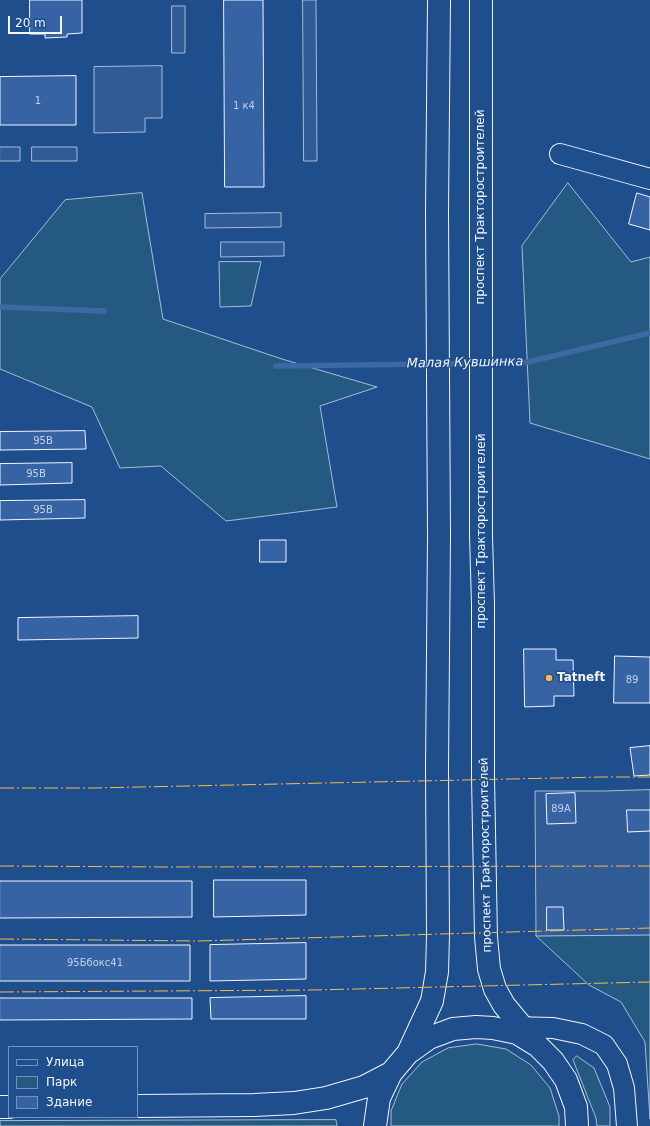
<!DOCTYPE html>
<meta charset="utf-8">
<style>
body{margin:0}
#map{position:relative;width:650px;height:1126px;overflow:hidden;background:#1f4e8c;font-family:"DejaVu Sans",sans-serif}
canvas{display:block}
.legend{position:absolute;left:8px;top:1046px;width:130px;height:72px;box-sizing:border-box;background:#1f4e8c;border:1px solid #7391ba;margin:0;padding:5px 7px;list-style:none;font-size:12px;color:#f2f6ff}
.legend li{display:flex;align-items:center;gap:8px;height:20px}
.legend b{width:20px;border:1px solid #7391ba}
.scale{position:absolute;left:8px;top:16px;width:54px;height:18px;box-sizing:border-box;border:2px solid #f2f6ff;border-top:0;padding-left:5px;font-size:12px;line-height:14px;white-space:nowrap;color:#f2f6ff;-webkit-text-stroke:3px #1f4e8c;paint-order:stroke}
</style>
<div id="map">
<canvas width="650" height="1126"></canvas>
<ul class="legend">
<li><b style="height:5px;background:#1f4e8c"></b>Улица</li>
<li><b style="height:11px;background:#245a82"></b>Парк</li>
<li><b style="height:11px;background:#3563a3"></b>Здание</li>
</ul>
<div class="scale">20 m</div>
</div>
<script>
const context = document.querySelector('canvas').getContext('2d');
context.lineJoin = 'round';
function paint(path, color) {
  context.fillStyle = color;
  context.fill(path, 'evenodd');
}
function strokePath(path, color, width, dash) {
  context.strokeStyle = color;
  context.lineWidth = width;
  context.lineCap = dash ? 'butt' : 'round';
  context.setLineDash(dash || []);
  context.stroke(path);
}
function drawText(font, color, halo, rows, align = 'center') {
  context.font = font + ' "DejaVu Sans",sans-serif';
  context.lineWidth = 3;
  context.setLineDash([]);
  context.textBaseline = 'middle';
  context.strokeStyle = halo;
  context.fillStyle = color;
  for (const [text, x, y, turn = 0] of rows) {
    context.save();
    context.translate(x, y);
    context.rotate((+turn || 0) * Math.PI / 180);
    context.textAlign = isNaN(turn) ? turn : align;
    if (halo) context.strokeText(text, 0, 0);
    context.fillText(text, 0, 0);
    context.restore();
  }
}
const green = new Path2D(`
 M568,183L631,262L650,257V459L530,423L522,246Z
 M142,193L163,319L282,359L377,387L320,406L337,507L226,521L161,466L120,468L92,407L0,369V279L65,200Z
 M261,262L251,306L220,307L219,262Z
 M650,935V1119L645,1042L621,1002L589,985L536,936Z
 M477,1044L506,1049L531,1065L550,1088L559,1116V1126H391V1111L402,1084L422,1062L448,1048Z
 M577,1056L594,1068L610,1107V1126H597L596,1118L573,1060Z
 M336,1120L337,1126H0V1121Z`);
paint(green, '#245a82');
strokePath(green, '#a8bbd7', 1);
const parking = new Path2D(`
 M303,0H316L317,161H304Z
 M172,6H185V53H172Z
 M162,66V118H145V132L94,133V67Z
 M0,147H20V161H0Z
 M32,147H77V161H32Z
 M281,213V227L205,228V214Z
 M221,242H284V256L221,257Z
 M650,790V935L536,936L535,791H603Z`);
paint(parking, '#305b95');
strokePath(parking, '#a8bbd7', 1);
strokePath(new Path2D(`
 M0,307L104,311
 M486,363L528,362L650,333
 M442,364L477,363
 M276,366L433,364`), '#3b69a3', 5.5);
const building = new Path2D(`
 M30,0H82V33L67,34V37L45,38V34H30Z
 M224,0H263L264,187H225Z
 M76,76V125H0V77Z
 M637,193L650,197V230L629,224Z
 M85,431L86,449L0,450V432Z
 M72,463V483L0,485V464Z
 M85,500V518L0,520V501Z
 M260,540H286V562H260Z
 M138,616V638L18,640V618Z
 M524,649H556V660H573L574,696H554V706L525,707Z
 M615,656L650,657V703H614Z
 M650,746V775L634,776L630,748Z
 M575,793L576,823L547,824L546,794Z
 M627,810H650V831L628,832Z
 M214,880H306V915L214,917Z
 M0,881H192V917L0,918Z
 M547,907H563L564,930H547Z
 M306,943V979L210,981V945Z
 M0,945H190V981H0Z
 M306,996V1019H211L210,998Z
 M0,998H192V1019L0,1020Z`);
paint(building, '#3563a3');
strokePath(building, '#f2f6ff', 1);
const minor = new Path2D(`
 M560,154L650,179
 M509,1027L553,1028L582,1034L604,1045L617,1064L624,1088L627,1126`);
const major = new Path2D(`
 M481,0V535L483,605V777L486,937L489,969L495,989L504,1005L538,1046
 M408,1053L432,1001L437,972L438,936L437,768L439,535L437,212L439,0
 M137,1106L254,1105L294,1103L326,1098L364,1087L391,1073
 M0,1107H9
 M375,1126L379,1098L391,1073L408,1053L429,1038L453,1029L476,1027L493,1028L517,1033L538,1046L553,1061L566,1080L576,1107L577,1126`);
strokePath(minor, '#f2f6ff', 22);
strokePath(major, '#f2f6ff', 24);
strokePath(minor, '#1f4e8c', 20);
strokePath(major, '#1f4e8c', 22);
strokePath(new Path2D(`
 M0,788H94L603,777H650
 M0,866L166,867L650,866
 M0,939L198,941L650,928
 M0,992L313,990L650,982`), '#ffb74d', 1, [14, 3, 2, 3]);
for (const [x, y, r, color] of [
 [549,678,4,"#ffb74d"]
]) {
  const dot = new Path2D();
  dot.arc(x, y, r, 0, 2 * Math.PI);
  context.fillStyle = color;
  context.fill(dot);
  strokePath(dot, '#1f4e8c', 1.5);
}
drawText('10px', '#c3d1e8', null, [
 ["1",38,101],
 ["1 к4",244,106],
 ["95В",43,441],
 ["95В",36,474],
 ["95В",43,510],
 ["89",632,680],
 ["89А",561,809],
 ["95Ббокс41",95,963]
]);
drawText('12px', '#f2f6ff', '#1f4e8c', [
 ["проспект Тракторостроителей",481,207,-90],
 ["проспект Тракторостроителей",482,531,-90],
 ["проспект Тракторостроителей",486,855,-91]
]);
drawText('bold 12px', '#f2f6ff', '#1f4e8c', [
 ["Tatneft",557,678]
], 'left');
drawText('italic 13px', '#f2f6ff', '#1f4e8c', [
 ["Малая Кувшинка",465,363,-1]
]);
</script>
